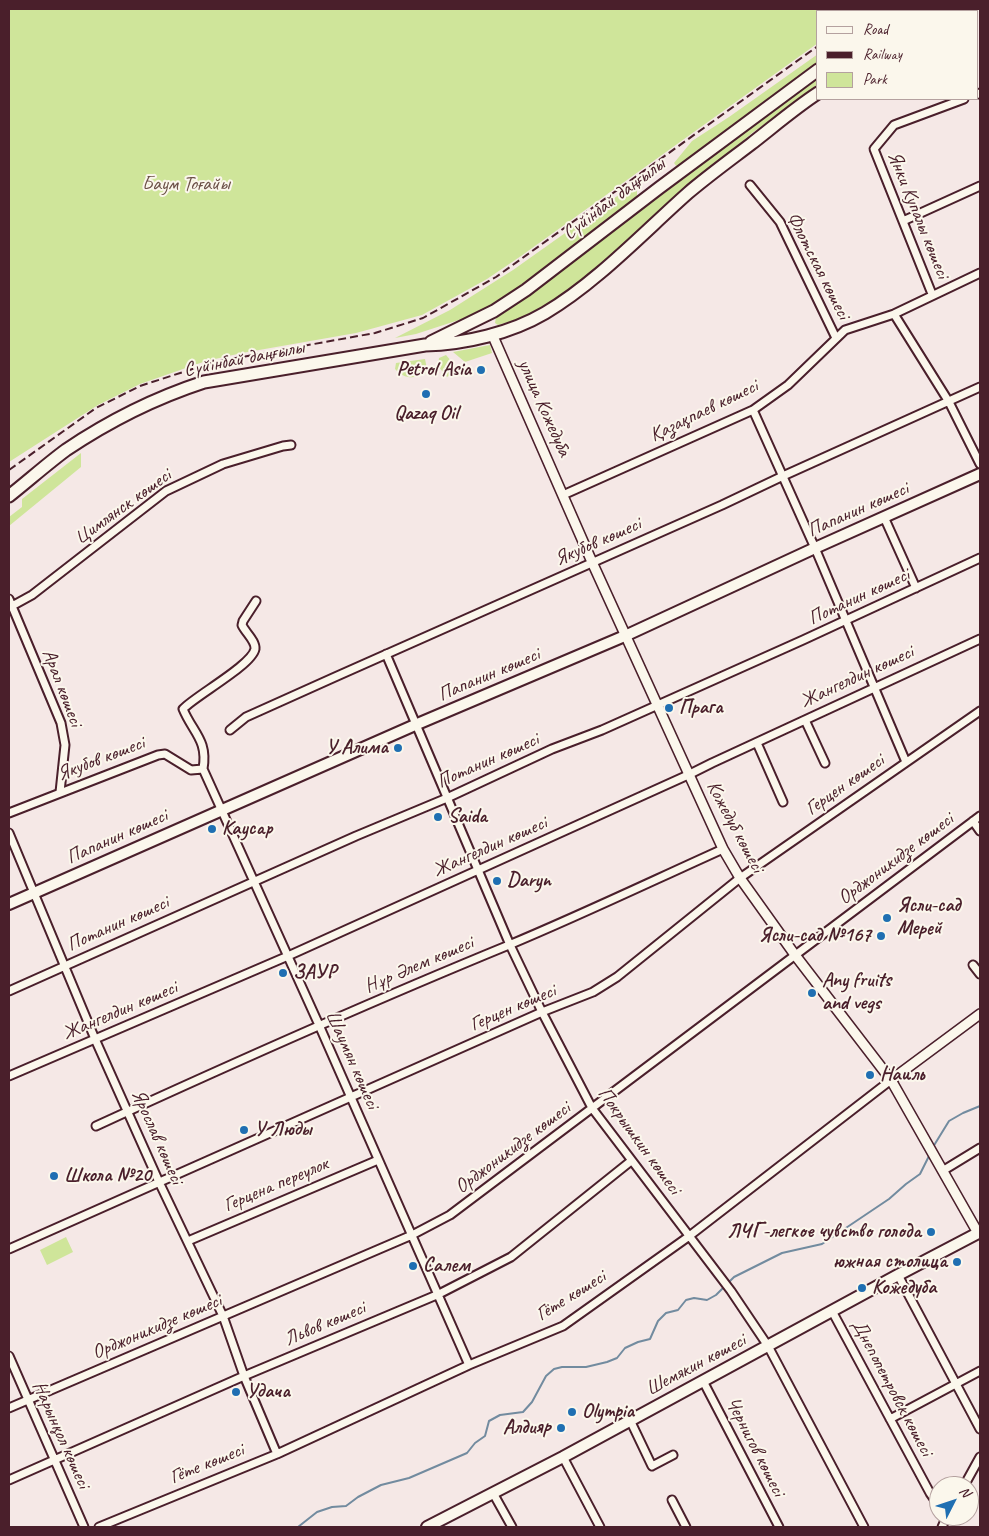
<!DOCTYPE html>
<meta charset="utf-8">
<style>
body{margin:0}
#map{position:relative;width:989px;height:1536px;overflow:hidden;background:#f5e8e6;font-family:Caveat,sans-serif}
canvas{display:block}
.frame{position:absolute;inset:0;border:10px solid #4a1f2b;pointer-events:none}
.legend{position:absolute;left:816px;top:10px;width:162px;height:90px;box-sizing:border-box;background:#fbf7ec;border:1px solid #b4a19f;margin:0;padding:6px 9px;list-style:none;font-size:15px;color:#4a1f2b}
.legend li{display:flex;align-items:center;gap:10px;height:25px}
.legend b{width:25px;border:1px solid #b4a19f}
.north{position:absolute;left:929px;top:1476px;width:50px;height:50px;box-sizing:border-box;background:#fbf7ec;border:1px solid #b4a19f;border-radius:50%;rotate:49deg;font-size:14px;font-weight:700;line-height:20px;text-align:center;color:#4a1f2b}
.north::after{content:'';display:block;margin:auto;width:18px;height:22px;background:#1f6fb2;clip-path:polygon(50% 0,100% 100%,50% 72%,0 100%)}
</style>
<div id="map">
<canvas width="989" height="1536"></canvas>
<div class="frame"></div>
<ul class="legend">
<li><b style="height:6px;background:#fbf7ec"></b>Road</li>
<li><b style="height:6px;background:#4a1f2b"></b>Railway</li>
<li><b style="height:14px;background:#cfe59a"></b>Park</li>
</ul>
<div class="north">N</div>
</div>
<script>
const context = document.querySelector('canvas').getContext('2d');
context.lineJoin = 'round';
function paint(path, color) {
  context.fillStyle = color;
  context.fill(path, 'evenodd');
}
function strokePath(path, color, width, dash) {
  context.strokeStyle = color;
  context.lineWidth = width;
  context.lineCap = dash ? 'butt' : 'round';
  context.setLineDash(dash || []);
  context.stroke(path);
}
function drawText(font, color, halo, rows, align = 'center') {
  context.font = font + ' Caveat,sans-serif';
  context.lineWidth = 4;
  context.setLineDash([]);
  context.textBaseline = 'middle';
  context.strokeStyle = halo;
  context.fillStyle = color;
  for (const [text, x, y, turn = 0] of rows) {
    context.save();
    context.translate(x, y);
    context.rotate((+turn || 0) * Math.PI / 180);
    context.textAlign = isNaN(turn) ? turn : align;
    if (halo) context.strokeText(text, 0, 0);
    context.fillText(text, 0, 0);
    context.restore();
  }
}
paint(new Path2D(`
 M9,9H865L862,11H818V43L521,256L487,279L422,315L356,333L242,353L206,361L140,384L98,405L9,462Z
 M818,54V66L677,167L674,163L692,141L729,117Z
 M818,76V86L752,133L560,299L522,318L498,325L495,323L496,317L610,234Z
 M637,182V196L496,304L468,317L416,334L395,338L450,310L513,270Z
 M490,345L492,353L465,362L453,352Z
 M446,355L458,369L447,377L438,366L439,358Z
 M425,359L427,369L425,374C413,379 404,379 395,369L396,363Z
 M81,453V467L9,526V517L22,507V499Z
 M66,1237L73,1252L47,1265L40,1250Z`), '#cfe59a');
strokePath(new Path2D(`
 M933,1147L949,1121L963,1113L980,1106
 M298,1527L317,1512L332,1507L346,1506L358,1497L381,1485L409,1478L467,1453L475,1443L485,1436L489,1421L500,1415L523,1412L532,1402L546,1376L554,1369L562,1367H586L607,1362L617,1358L625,1348L638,1342L650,1339L658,1321L666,1313L678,1310L686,1300L694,1298L707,1300L716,1295L734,1277L782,1253L822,1244L889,1199L906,1184L920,1174L930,1154`), '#728b9f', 2);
const minor = new Path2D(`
 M978,94L980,93
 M750,185L780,222L836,338
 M903,221L980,186
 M932,294L874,149L894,125L964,99
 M894,314L949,402L980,464
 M753,410L815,548L906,762
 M563,495L753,410L788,385L845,330L894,314L980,273
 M884,517L916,588
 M9,599L61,723L65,745L60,792
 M12,606L32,595L166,491L223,464L283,446L291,445
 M386,654L510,945L542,1012L592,1108L731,1291L768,1346L864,1527
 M805,720L825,763
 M230,730L246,717L335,677L722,505L783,476L980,387
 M757,743L783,802
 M203,769L319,1025L469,1365
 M203,769C208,740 193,733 183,709C195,696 252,665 255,649C256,641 245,632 242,625L243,621L256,601
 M9,813L158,755L165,754L191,770L203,769
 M973,821L980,831
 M9,833L95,1039L159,1182L223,1316L244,1376L277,1454
 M973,965L980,974
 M9,991L356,836L447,798L552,749L602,730L803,640L980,558
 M9,1076L288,956L688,775L712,763L980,639
 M96,1126C233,1063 370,1002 509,945C581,915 652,881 723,849
 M944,1170L980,1148
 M188,1241L378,1160
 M9,1249L542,1012L593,992L617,977L740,878L980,711
 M898,1275L980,1429
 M832,1311L930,1493L939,1506
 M9,1356L84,1527
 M703,1381L779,1527
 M9,1408L412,1235L450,1215L980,816
 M890,1419L980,1371
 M630,1420L652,1466L673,1455
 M563,1457L600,1527
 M9,1480L244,1376L439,1294L511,1257L631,1161
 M964,1486L980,1457
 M493,1493L512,1527
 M672,1500L686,1527
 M99,1527L277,1454L469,1365L563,1326L688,1237L891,1080
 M942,1527L947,1516`);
const tertiary = new Path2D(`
 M492,334L592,562L723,849L740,878L795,955L891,1080L978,1233
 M891,1080L980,1014`);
const secondary = new Path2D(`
 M9,904L415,725L627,635L815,548L980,474
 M427,1527L563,1457L898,1275L980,1232`);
const primary = new Path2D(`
 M924,9L925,11
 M906,11L910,9
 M962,11L966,9
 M431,342L494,311L526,290L659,188L818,70
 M9,496C28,481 47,464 66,450C109,421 155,398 204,382L425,345C465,344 511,333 545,313C596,283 644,232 688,193C708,176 730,160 751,144C773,127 795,108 818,93`);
strokePath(minor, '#4a1f2b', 11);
strokePath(tertiary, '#4a1f2b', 12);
strokePath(secondary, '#4a1f2b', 14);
strokePath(primary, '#4a1f2b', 15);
strokePath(minor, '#fbf7ec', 7);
strokePath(tertiary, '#fbf7ec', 9);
strokePath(secondary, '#fbf7ec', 10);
strokePath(primary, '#fbf7ec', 11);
strokePath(new Path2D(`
 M866,11L869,9
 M9,470L96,408L140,386L214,362L375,333L423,318L496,277L818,46`), '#4a1f2b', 2, [8, 4]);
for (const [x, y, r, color] of [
 [481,370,5,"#1f6fb2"],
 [426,394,5,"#1f6fb2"],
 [669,708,5,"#1f6fb2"],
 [398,748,5,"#1f6fb2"],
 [438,817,5,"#1f6fb2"],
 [212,829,5,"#1f6fb2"],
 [497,881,5,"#1f6fb2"],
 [887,918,5,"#1f6fb2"],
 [881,936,5,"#1f6fb2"],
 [283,973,5,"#1f6fb2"],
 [812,993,5,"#1f6fb2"],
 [870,1075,5,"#1f6fb2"],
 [244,1130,5,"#1f6fb2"],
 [54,1176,5,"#1f6fb2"],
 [931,1232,5,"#1f6fb2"],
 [957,1262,5,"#1f6fb2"],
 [413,1266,5,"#1f6fb2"],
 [862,1288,5,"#1f6fb2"],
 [236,1392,5,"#1f6fb2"],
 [572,1412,5,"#1f6fb2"],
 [561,1428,5,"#1f6fb2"]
]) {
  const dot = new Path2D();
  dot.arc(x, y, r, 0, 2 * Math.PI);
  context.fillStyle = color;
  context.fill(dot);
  strokePath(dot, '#fbf7ec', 2);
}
drawText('20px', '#6b5047', '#fbf7ec', [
 ["Баум Тоғайы",186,185]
]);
drawText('20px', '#4a1f2b', '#fbf7ec', [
 ["Сүйінбай даңғылы",614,199,-37],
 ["Янки Купалы көшесі",918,215,68],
 ["Флотская көшесі",818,266,63],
 ["Сүйінбай даңғылы",244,359,-11],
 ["улица Кожедуба",544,408,66],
 ["Қазақпаев көшесі",704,411,-26],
 ["Цимлянск көшесі",123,507,-36],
 ["Папанин көшесі",858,510,-24],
 ["Якубов көшесі",598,542,-24],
 ["Потанин көшесі",859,597,-25],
 ["Папанин көшесі",489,675,-23],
 ["Жангелдин көшесі",857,677,-25],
 ["Арал көшесі",62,688,69],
 ["Якубов көшесі",101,759,-21],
 ["Потанин көшесі",488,761,-24],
 ["Герцен көшесі",845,785,-35],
 ["Кожедуб көшесі",735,827,62],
 ["Папанин көшесі",117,837,-24],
 ["Жангелдин көшесі",490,847,-24],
 ["Орджоникидзе көшесі",896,859,-37],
 ["Потанин көшесі",118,924,-24],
 ["Нұр Әлем көшесі",419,965,-23],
 ["Герцен көшесі",513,1008,-23],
 ["Жангелдин көшесі",120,1011,-23],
 ["Шаумян көшесі",352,1060,66],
 ["Ярослав көшесі",157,1137,66],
 ["Покрышкин көшесі",639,1141,54],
 ["Орджоникидзе көшесі",513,1148,-37],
 ["Герцена переулок",276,1185,-23],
 ["Гёте көшесі",571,1296,-32],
 ["Львов көшесі",325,1324,-23],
 ["Орджоникидзе көшесі",157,1327,-23],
 ["Шемякин көшесі",696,1365,-28],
 ["Днепопетровск көшесі",892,1388,62],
 ["Нарынқол көшесі",61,1435,66],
 ["Чернигов көшесі",755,1447,63],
 ["Гёте көшесі",207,1464,-22]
]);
drawText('bold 20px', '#4a1f2b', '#fbf7ec', [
 ["Petrol Asia",471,370,"right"],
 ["Qazaq Oil",426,414,"center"],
 ["Прага",679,708],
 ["У Алима",388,748,"right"],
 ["Saida",448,817],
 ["Каусар",222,829],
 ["Daryn",507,881],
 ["Ясли-сад",897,906],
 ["Мерей",897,929],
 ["Ясли-сад №167",871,936,"right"],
 ["ЗАУР",293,973],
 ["Any fruits",822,981],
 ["and vegs",822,1004],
 ["Наиль",880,1075],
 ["У Люды",254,1130],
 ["Школа №20",64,1176],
 ["ЛЧГ-легкое чувство голода",921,1232,"right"],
 ["южная столица",947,1262,"right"],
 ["Салем",423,1266],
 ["Кожедуба",872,1288],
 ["Удача",246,1392],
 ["Olympia",582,1412],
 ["Алдияр",551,1428,"right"]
], 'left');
</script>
